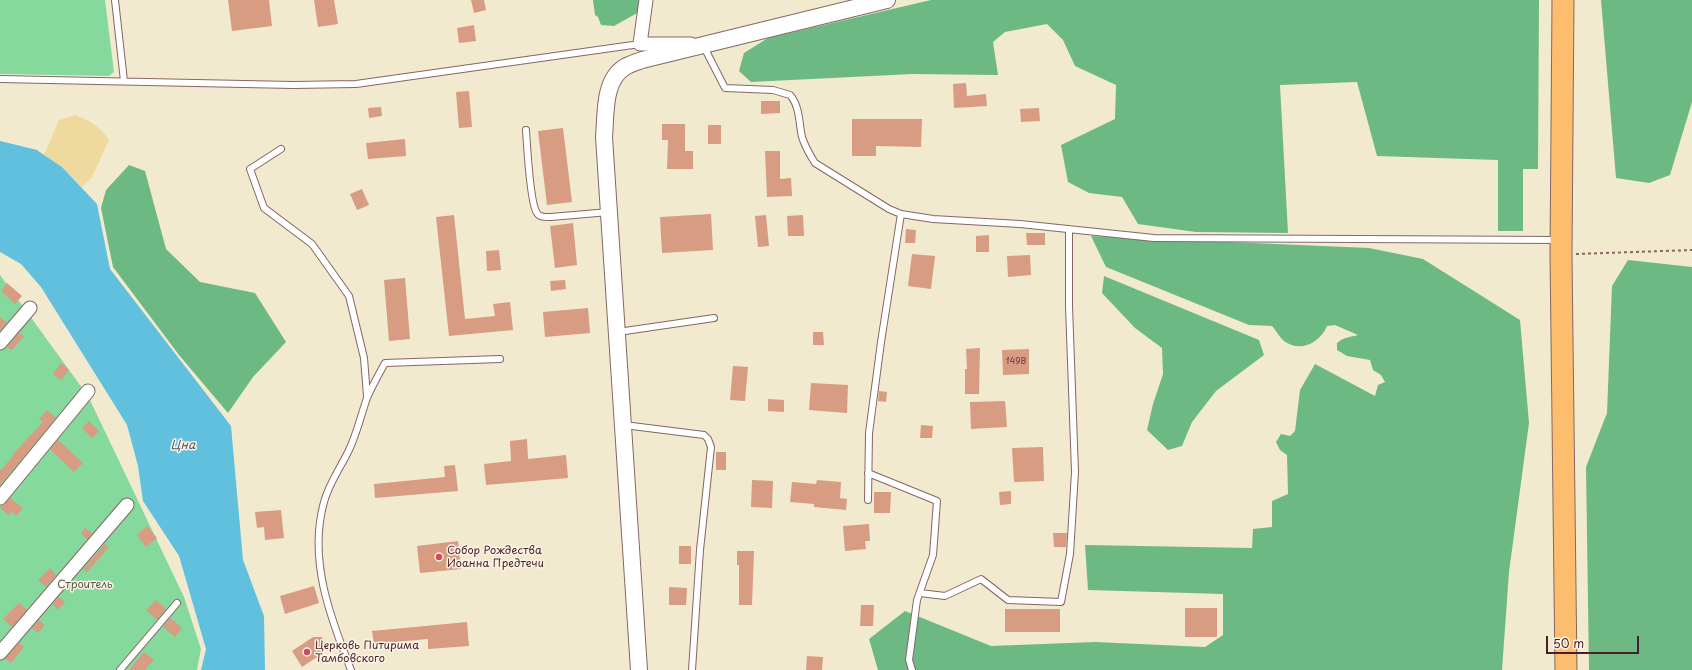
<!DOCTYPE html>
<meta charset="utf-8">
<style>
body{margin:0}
#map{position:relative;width:1692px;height:670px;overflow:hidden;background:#f2eacf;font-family:"Playpen Sans",sans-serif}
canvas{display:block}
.scale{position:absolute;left:1546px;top:636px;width:93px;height:18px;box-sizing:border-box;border:2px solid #4a1f2b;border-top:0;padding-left:5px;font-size:12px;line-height:14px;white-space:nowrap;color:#4a1f2b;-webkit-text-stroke:3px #fcf5e5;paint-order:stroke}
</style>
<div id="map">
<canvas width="1692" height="670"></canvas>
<div class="scale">50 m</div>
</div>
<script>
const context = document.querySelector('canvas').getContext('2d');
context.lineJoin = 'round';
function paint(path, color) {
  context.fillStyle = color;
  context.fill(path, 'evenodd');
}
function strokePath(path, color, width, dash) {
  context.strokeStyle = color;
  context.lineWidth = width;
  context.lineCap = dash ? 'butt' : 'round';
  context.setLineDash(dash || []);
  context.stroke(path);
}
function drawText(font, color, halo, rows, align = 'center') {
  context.font = font + ' "Playpen Sans",sans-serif';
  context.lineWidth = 3;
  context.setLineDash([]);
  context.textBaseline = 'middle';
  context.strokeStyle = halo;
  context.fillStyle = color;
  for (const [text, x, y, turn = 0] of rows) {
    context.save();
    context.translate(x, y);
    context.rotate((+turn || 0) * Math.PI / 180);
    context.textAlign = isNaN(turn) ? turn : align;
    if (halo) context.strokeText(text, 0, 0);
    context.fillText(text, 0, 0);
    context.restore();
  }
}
paint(new Path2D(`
 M0,0H105L114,72L109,76L0,74Z
 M0,275L88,396L184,597L201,649L197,670H0Z`), '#85d99c');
paint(new Path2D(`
 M593,0H641L639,12L614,26L601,25L598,17L595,15Z
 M931,0H1539L1538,169H1523V231H1498V160L1377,156L1357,82L1280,85L1288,233L1196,232L1138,224L1122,197L1089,193L1068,182L1061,145L1115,119L1116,85L1075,66L1063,40L1047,24L1005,32L993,42L998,75L912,74L751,82L739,71L744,53L768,38Z
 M1601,0H1692V102L1670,175L1649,183L1616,178Z
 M129,165L145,171L166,249L200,282L255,293L286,342L253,377L228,413L179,355L113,267L101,208L106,190Z
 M1091,236L1369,248L1423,259L1520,320L1529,423L1509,572L1502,670H878L869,639L905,611L991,646L1095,642L1205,647L1223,635V594L1088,590L1085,545L1252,548L1253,529L1272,527V501L1288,494L1287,455L1280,450L1276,442L1281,434L1290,436L1295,431L1300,390L1315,364L1375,396L1378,385L1385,382L1381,375L1373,370L1370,360L1347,356L1337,350V343C1344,337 1351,337 1358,335L1335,325L1327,326C1320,343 1300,353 1284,341C1279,337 1276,330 1272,326L1249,325L1106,267Z
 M1628,260L1692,267V670H1589L1586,467L1607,413L1612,286Z
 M1104,276L1259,340L1264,355L1216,391L1192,422L1182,446L1168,450L1147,430L1153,404L1163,374L1162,348L1135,328L1102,293Z`), '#6cb984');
paint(new Path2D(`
 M75,115C90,120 100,127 109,140L92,177L82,187L62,167L44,155L59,120Z`), '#eeda9e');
paint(new Path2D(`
 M0,139L37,150L44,155L62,167L97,204L110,269L231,426L243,560L264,616L265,670H201L206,649L179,556L143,501L138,466L127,425L41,287L21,264L0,252Z`), '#60c0de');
paint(new Path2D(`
 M0,138L34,147L33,149L0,141Z`), '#f2eacf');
paint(new Path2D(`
 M228,0H269L272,26L232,31Z
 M314,0H334L338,24L318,27Z
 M471,0H484L486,10L474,13Z
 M474,25L476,41L459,43L457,28Z
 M966,83L967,96L986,94L987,106L954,108L953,84Z
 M469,91L472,127L459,128L456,92Z
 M761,101H780V113L761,114Z
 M381,107L382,116L369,118L368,108Z
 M1039,108L1040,121L1021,122L1020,109Z
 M852,119H922L921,147L876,146V156H852Z
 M662,124H685V151H693V169H667L668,140H662Z
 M708,125H721V144H708Z
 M563,128L572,202L547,205L538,131Z
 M405,139L406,156L368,159L366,143Z
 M765,151H780V179L791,178L792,196L767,197Z
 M362,189L369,205L357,210L350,194Z
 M711,214L713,250L662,253L660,217Z
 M454,215L465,319L495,316L493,304L510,302L513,330L449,336L436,217Z
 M766,215L769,246L758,247L755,216Z
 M803,215L804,236H788L787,216Z
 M573,223L577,265L555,268L550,226Z
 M906,229L916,230L915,243H905Z
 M1026,233H1045V245H1027Z
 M989,235V252H976V236Z
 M499,250L501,270L487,271L486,251Z
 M912,254L935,256L931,289L908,286Z
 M1030,255L1031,275L1008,277L1007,256Z
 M405,278L410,339L389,341L384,280Z
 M565,280L566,289L551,291L550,281Z
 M7,283L22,296L15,304L1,291Z
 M588,308L590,333L545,337L543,312Z
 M0,317L7,323L0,330Z
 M813,332H823L824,345H813Z
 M19,333L24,336L12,350L7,347Z
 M980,348L979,394H965V369H967L966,349Z
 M1029,349V374L1003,375L1002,350Z
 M61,363L69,370L61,380L53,374Z
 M733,366L748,367L745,401L730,400Z
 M811,383L848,385L847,413L809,410Z
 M879,391L887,392L886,402L878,401Z
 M768,399L784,400V412L768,411Z
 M1005,401L1007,427L971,429L970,402Z
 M47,410L56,418L0,485V471L14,455L13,454L43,422L39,419Z
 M89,421L99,431L92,438L82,428Z
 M921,425L933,426L932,438H920Z
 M527,439L528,459L566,455L568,478L486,485L484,464L511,461L510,441Z
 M58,440L83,463L74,472L50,449Z
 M1043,447L1044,481L1014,482L1012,448Z
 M716,452H726V470H716Z
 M455,465L458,491L375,498L374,484L445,477L444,466Z
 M752,480L773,481L772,508L751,507Z
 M817,480L841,482L840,498L847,499L846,510L814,507V504L790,502L792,482L816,484Z
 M1011,491V504L1000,505L999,492Z
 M874,492H891L890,513H874Z
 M10,498L23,508L16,516L12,512L9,515L0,508Z
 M281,510L284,538L265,540L264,527L257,528L255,512Z
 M869,524L870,541H865L866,549L845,551L843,526Z
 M147,526L157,538L146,547L137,535Z
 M85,528L92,533L87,539L81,533Z
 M1053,533H1067L1066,547H1054Z
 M458,541L461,569L420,573L417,546Z
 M105,544L109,547L87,572L83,569Z
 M679,546H691V564H679Z
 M737,551H754L752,605H739V565H737Z
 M50,568L56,575L46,587L38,580Z
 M314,586L319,603L285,614L280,596Z
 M669,587L687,588L686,605H669Z
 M59,597L65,602L58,610L53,604Z
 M156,600L166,609L157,620L146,610Z
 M19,603L27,610L12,627L3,619Z
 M861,605H874L873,626H860Z
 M1185,608H1217V637H1185Z
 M1005,609H1060V632H1005Z
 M170,618L182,628L175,637L163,627Z
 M39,620L45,625L38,633L32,628Z
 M467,622L469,646L428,649V639L374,644L372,631Z
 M313,637H322L326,645L323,653L302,667L292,651Z
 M19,643L24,647L11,663L5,659Z
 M144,652L154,660L145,670H129Z
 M807,656L823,657L822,670H806Z`), '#d79c82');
const service = new Path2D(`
 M115,0L124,81
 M704,47L725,88L773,90L790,95C800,106 799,124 802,137C805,147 810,155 815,163L889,209L901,214
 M0,79L293,85L356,84L640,44
 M526,130C527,145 530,204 537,213C540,218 546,217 551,217L609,212
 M281,149L250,169L264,208L312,244L349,296L364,358L367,396
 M618,332L714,318
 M624,425L704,435L708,439L711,447L700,550L692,670
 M868,473L937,501L933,555L917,600L909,660L912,670
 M868,500L869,433L881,342L901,214L933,219L1020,224L1154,238L1558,240
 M920,593L945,596L981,579L1008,600L1061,602L1070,554L1075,472L1069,306V229
 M120,670L177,603
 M351,670C330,617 308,559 324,502C329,483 341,467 349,450C357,433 361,415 367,398C372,386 379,374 385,363L500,359`);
const minor = new Path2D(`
 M646,0L640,44H691
 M0,343L30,308
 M0,498L88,391
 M0,653L127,505`);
const tertiary = new Path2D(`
 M639,670L604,137C606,115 603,80 625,67C630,64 637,62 642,60L887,0`);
const primary = new Path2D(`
 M1563,0L1561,255L1566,670`);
strokePath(service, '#856664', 8);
strokePath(minor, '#856664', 15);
strokePath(tertiary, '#856664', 18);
strokePath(primary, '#856664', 23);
strokePath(new Path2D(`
 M1576,254L1692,250`), '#856664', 2, [3, 3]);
strokePath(service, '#fff', 6);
strokePath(minor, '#fff', 13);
strokePath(tertiary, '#fff', 16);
strokePath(primary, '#fcbd6f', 21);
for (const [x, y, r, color] of [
 [439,557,4,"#d1495b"],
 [307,652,4,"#d1495b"]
]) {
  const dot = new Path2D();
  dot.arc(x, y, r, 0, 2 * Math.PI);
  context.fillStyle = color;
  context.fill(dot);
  strokePath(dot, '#fcf5e5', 1.5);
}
drawText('9px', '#6d3e41', null, [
 ["149В",1016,362]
]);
drawText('11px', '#4a1f2b', '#fcf5e5', [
 ["Собор Рождества",447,551],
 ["Иоанна Предтечи",447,564],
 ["Церковь Питирима",315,646],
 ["Тамбовского",315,659]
], 'left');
drawText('11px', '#5c574d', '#fcf5e5', [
 ["Строитель",85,585]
]);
drawText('italic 12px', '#52576a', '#fcf5e5', [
 ["Цна",183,446]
]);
</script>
